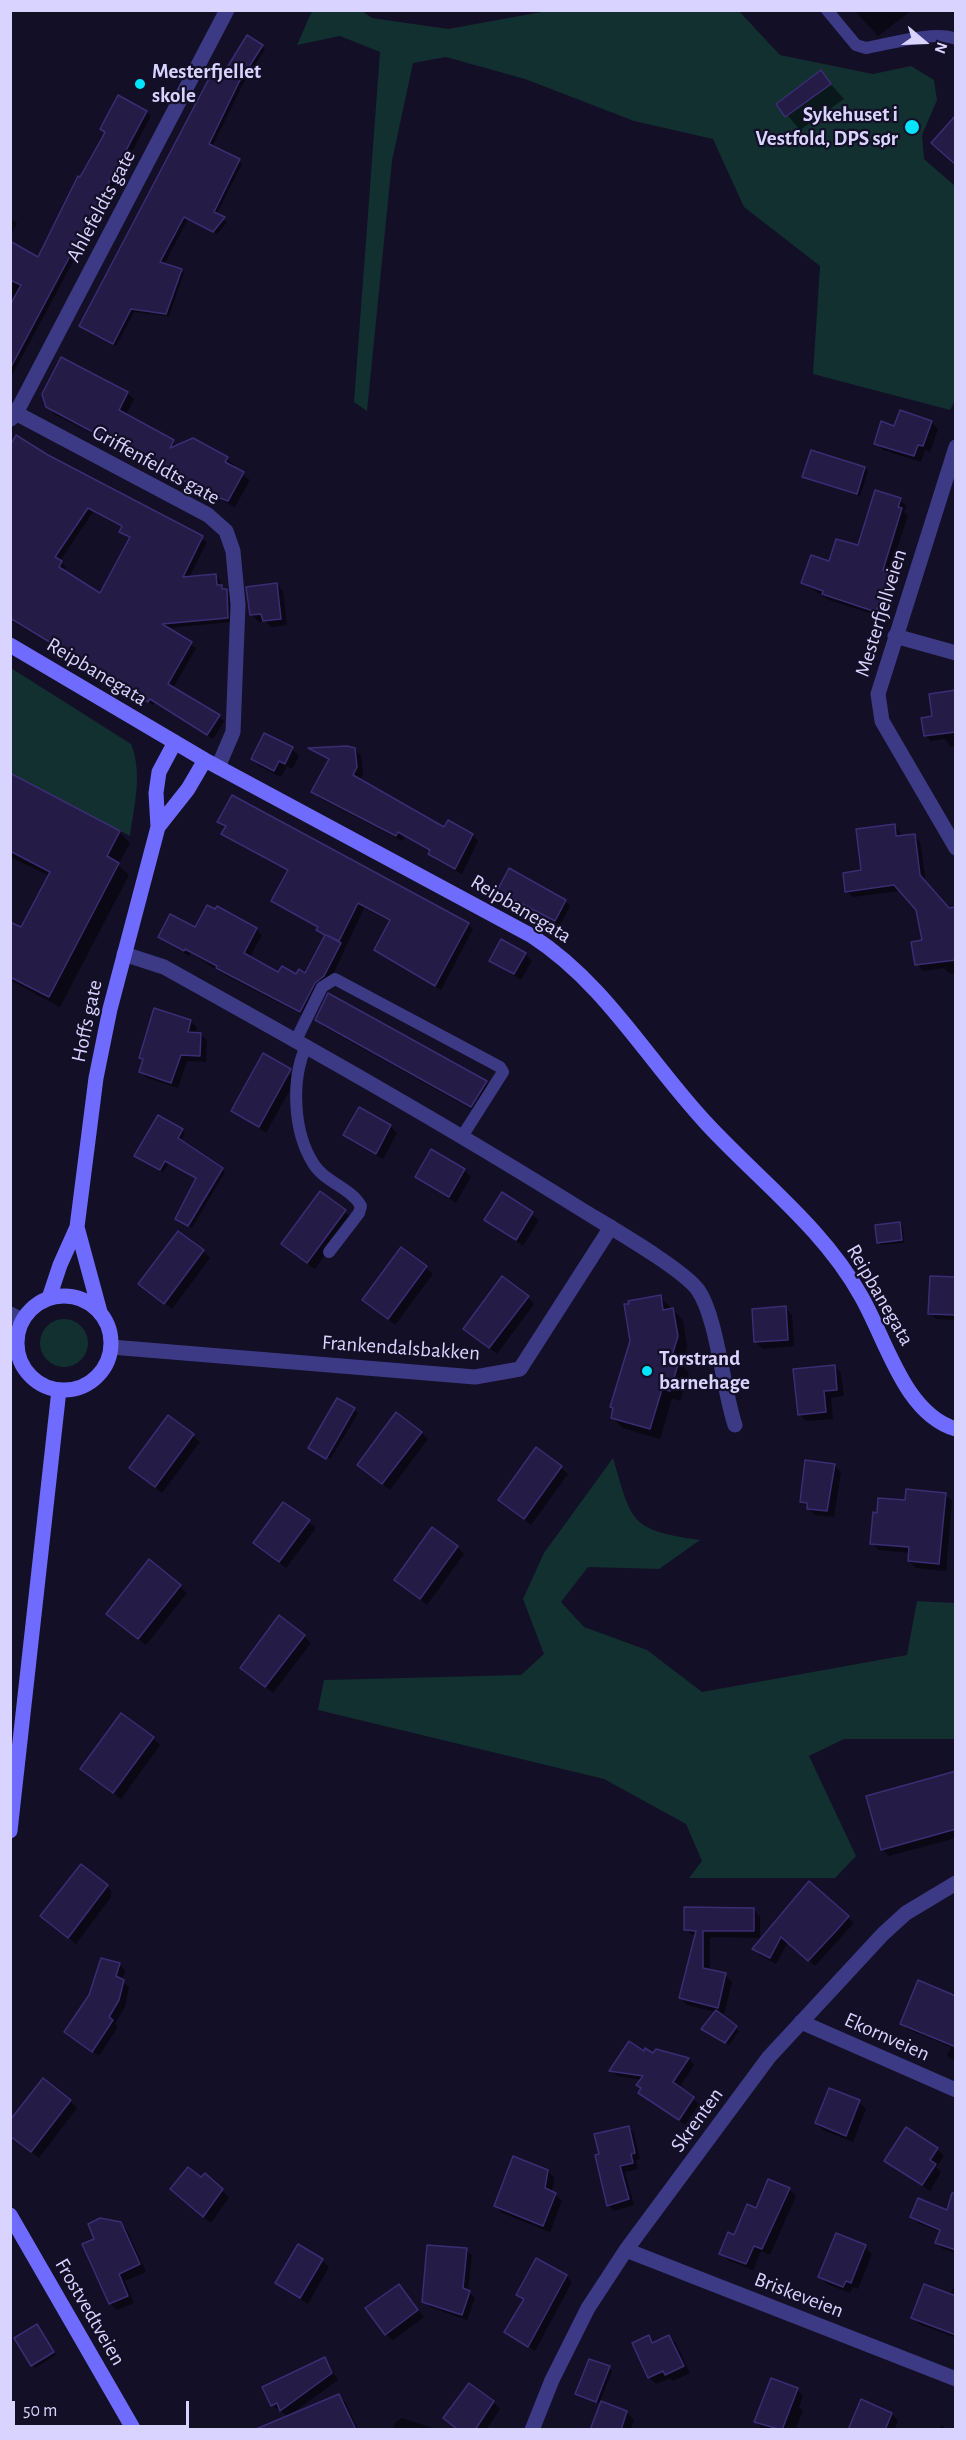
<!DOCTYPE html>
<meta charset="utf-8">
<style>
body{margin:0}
#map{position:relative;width:966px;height:2440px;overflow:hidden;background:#130f26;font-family:"Alegreya Sans",sans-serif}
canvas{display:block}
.frame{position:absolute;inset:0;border:12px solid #d9d4ff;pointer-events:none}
.north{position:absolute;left:894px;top:12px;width:60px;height:60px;-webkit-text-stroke:4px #130f26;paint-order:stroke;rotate:109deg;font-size:16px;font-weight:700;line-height:24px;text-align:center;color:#d9d4ff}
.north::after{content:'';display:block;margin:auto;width:21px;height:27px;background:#d9d4ff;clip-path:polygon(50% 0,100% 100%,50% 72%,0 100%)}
.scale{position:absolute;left:12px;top:2401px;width:177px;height:27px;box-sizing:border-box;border:3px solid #d9d4ff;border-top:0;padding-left:8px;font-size:18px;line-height:21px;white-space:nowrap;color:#d9d4ff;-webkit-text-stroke:4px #130f26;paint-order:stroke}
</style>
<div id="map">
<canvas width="966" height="2440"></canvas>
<div class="frame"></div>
<div class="north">N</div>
<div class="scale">50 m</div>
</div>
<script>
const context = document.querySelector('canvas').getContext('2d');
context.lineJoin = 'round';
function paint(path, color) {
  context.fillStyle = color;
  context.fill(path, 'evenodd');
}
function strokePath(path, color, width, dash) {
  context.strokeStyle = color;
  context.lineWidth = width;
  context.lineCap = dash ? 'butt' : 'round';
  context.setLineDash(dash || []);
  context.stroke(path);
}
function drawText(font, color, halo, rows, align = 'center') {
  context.font = font + ' "Alegreya Sans",sans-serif';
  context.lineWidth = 4.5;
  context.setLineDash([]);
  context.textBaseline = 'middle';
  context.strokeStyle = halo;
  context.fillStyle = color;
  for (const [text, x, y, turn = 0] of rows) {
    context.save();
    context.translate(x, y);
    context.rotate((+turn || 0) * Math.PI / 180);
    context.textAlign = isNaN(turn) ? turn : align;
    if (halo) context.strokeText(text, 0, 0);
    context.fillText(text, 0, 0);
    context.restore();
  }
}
paint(new Path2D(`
 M738,10L780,55L873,74L911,66L934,80L937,100L922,135L924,159L955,186L956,399L950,410L813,374L820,266L744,207L713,139L634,121L525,79L446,57L413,63L392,161L367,411L354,402L380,52L340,36L297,45L312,11H362L372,18L448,29L547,11Z
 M11,668L131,744C143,773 134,806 130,836L11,773Z
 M40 1343a24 24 0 1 1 48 0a24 24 0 1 1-48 0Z
 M613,1458C632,1522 629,1530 700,1540L659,1569L588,1567L561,1602L584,1627L647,1650L702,1692L907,1655L917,1601L955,1603V1739H844L809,1756L856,1856L835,1878H689L702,1861L686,1824L604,1779L318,1710L324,1680L521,1675L544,1654L523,1599L544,1553Z`), '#12302f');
paint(new Path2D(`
 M854,10H912L878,36Z
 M262,46L265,49L242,86L212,147L242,164L216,215L227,222L217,234L188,219L164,265L184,273L169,316L134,312L116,346L84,329L80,326L223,76Z
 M820,72L844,99L800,130L778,104Z
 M147,112L151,116L10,379V243L39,259L106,133L102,129Z
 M10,218L17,223L10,237Z
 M127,393L134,399L126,415L178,446L192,440L227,459L234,465L232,468L250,480L235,507L54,414L47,406Z
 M931,422L938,429L930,452L925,450L921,462L883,450L876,443Z
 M10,449L48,457L207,542L189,578L215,575L220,580L221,586L231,595L232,622L166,628L196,648L173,688L224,721L213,739L155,702L153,705L10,620ZM93,512L123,528L121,531L131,539L100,595L63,572L66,567L60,561Z
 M865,468L868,471L860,496L804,477Z
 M900,500L906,506L904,512L908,515L889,574L898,581L882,617L829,600L803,583L830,563L859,547Z
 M277,584L283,591L287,625L272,627L265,621L259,622L252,615Z
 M956,692V746L951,747L945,739L931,741L926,736L933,717Z
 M265,735L292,749L299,756L292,769L287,766L281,777L259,766L252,759Z
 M311,749H354L361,755L363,774L359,781L445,829L472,835L478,841L462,874L436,860L430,854L431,851L405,837L402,841L319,798L313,791L330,761Z
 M10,775L119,832L130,843L118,865L129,875L60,1007L10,980V924L21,929L50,876L10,857Z
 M219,821L468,924L473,929L441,990L376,950L391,922L364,908L330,981L306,1017L223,974L191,953L189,956L165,942L159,937L196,929H256L262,935L249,958L279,974L297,976L306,975L325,936L319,928L273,901L289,871L229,839L223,834L227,828Z
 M894,826L900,832L901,837L914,835L920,842L926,883L949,910H956V973L950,974L944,968L923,971L917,964L923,942L917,910L901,891L853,897L846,891L863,872Z
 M499,891L565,901L570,906L560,925Z
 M525,954L532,961L521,980L491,961Z
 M329,995L486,1083L493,1090L478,1113L324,1027L317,1020Z
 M191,1021L197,1028L195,1034H201L207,1041L206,1062L187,1061L178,1088L147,1078L140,1072L144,1061L140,1057Z
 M289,1072L296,1079L266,1133L233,1111Z
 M390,1126L397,1133L383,1159L352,1142L345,1135Z
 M182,1130L185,1133L180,1142L225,1172L192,1228L177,1219L197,1178L169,1163L163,1172L139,1158Z
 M464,1170L471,1177L456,1203L416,1177Z
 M320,1193L352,1218L315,1269L290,1251Z
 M502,1194L539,1220L523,1246L486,1220Z
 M900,1224L903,1227L904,1243L881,1245L878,1242Z
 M401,1249L433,1274L395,1325L364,1300Z
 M203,1251L210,1258L172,1309L140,1284Z
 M956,1279V1320L936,1319L930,1313Z
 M528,1297L534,1304L497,1354L465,1329Z
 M660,1297L683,1320L687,1347L682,1366L689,1373L680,1401L672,1398L660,1439L623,1428L612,1417Z
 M785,1308L792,1315L794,1346L763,1349L756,1342Z
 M835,1367L841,1373L844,1396L831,1398L833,1419L806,1421L799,1414Z
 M338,1400L358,1413L331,1458H325L310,1448Z
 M168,1417L200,1442L162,1493L131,1468Z
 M421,1433L428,1439L390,1490L359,1465Z
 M537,1449L568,1474L531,1525L500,1500Z
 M834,1465L841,1472L834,1517L815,1515L802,1502Z
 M945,1494L952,1501L946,1571L916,1568L909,1561L910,1553L879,1550L872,1543L907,1502Z
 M284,1504L316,1528L286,1568L255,1543Z
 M457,1547L464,1554L427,1605L396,1580Z
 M149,1561L187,1593L146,1645L115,1621Z
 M304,1636L311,1643L273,1693L242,1668Z
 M153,1738L160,1745L121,1799L82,1769Z
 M956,1773V1838L889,1856L882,1849Z
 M104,1883L111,1891V1897L76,1944L42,1916Z
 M809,1883L854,1923L815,1966L788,1942L776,1964L760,1955L754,1949Z
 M754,1910L760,1917V1938L710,1937V1971L725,1975L732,1982L724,2014L687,2005L681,1998L696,1937L685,1930Z
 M119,1964L125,1970L122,1981L129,1987L125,2007L115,2024L118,2027L99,2056L66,2032Z
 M956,1987V2062L947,2056L951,2047L907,2029L902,2023L951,1996Z
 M716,2012L739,2031L729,2045L707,2031Z
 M657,2050L689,2059L694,2065L679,2088L699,2104L685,2125L640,2093L642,2080L617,2076L611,2070L644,2053L653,2055Z
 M70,2101L77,2108L39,2158L10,2136Z
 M859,2102L866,2109L853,2142L823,2130L816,2123Z
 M628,2127L634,2133L640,2159L636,2160L638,2169L625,2172L634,2205L614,2211L608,2205Z
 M937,2149L944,2156L936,2167L941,2172L930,2191L886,2160Z
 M548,2171L554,2178L552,2192L562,2201L550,2232L502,2213L495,2206Z
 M205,2176L229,2197L211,2223L178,2196Z
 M789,2189L796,2196L770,2255L761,2251L753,2270L728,2260L721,2253L757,2210Z
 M956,2207V2253L943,2249L937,2243L940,2232L918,2223L912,2217L953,2214Z
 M120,2223L127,2230L146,2272L125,2281L134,2303L117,2310L110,2303L96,2239Z
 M865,2247L872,2254L858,2289L853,2287L850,2293L827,2284L820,2277Z
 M466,2250L472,2255L468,2291L475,2298L467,2320L430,2307L424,2301Z
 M322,2260L329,2267L308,2304L277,2283Z
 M566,2276L572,2282L535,2351L512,2337L506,2331L523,2300L518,2294Z
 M956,2281V2338L919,2324L913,2318L950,2295Z
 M399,2286L424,2317L393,2340L386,2334Z
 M40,2329L56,2355L35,2368L32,2365Z
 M669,2336L676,2343L690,2373L673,2381L670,2378L656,2384L649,2377L648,2337L655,2343Z
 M325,2359L338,2380L290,2415L339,2396L346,2403L358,2430H291L289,2417L272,2405Z
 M609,2368L612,2371L600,2402L627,2413L634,2420L630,2430H591L601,2404L577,2393Z
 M797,2389L803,2396L799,2407L803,2411L795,2430H762L756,2421Z
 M862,2401L892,2414L898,2421L894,2430H849Z
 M493,2402L500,2409L486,2430H458L445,2418Z
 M402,2418L433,2428L434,2430H393L395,2423Z
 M942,2425L947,2430H938Z`), '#0007');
const building = new Path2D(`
 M247,35L263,45L239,82L209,144L240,159L214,212L225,217L213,232L184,217L160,262L182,269L166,314L131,309L113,344L79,326L214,69L223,74Z
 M821,70L831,84L785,117L776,104Z
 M118,95L147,111L10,369V305L21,285L10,280V241L38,257L78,176L80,177L102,138L105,132L100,129Z
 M956,115V165L931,143Z
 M61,357L128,392L119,410L174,440L170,448L193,438L228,457L225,462L244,472L228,501L209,494L46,407L42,394Z
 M900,410L932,421L923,446L918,445L914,456L874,444L881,421L894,426Z
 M16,435L48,455L203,536L183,577L216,574L217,585H222V589H227L228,618L162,624L192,642L168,684L220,715L207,735L150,699L148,702L10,618V446ZM88,508L122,526L119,532L130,537L100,593L59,567L62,561L55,557Z
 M811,450L865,467L857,494L802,477Z
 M875,490L901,498L898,507L902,508L883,570L892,573L876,612L822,594L823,591L801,583L811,555L829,561L836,539L858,545Z
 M277,583L281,619L263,621L261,614L250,615L246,587Z
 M956,690V732L924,736L921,718L932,716L929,694Z
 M264,733L293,747L285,764L279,761L274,771L251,759Z
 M347,746L355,748L357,767L353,775L444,827L448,820L473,834L455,869L428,854L430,850L398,832L396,836L311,792L329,759L308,748Z
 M10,773L120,831L107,856L119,863L49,997L10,977V922L21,927L50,872L10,851Z
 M232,795L469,923L435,986L374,950L390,920L358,903L339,941L326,935L341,943L324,976L315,983L300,1012L216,968L217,966L185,949L184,951L158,937L170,914L195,927L207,905L215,909L217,906L257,928L244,953L278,972L282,966L296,974L299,969L305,973L325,935L316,930L318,927L271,901L288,870L221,834L226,826L217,822Z
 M895,824L896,836L915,834L920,875L949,908L956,907V960L915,965L911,942L922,940L916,910L894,885L845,892L843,873L861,870L856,829Z
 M509,868L566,900L555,921L497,891Z
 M501,939L526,953L514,974L489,961Z
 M328,993L487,1081L471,1107L315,1020Z
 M154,1008L191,1020L188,1032L201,1033L200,1056L181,1055L171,1083L139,1072L143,1059L139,1058Z
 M263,1053L291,1069L259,1127L231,1111Z
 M359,1107L391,1125L376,1154L343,1135Z
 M158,1115L183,1129L178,1138L223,1168L188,1226L175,1219L196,1178L165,1161L160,1170L134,1156Z
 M431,1149L465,1169L449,1197L415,1177Z
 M320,1191L346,1210L307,1263L281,1244Z
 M502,1192L533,1212L516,1240L484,1220Z
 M900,1222L902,1240L877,1243L875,1225Z
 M178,1231L204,1250L164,1304L138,1284Z
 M401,1247L427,1266L388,1319L362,1300Z
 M502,1276L529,1296L489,1348L463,1329Z
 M930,1276L956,1277V1315L928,1314Z
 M661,1295L663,1310L673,1308L678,1336L671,1359L679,1361L670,1391L662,1389L650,1429L611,1418L613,1408L610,1407L630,1341L624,1304H629L628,1301Z
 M786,1306L788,1340L754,1342L752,1309Z
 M835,1365L837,1390L824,1391L826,1412L798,1415L793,1369Z
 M337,1398L355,1408L326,1459L308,1448Z
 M396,1412L422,1432L382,1484L357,1465Z
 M168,1415L194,1434L155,1487L129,1468Z
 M536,1447L562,1466L524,1519L498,1500Z
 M805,1460L835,1464L827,1511L807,1509V1503L800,1502Z
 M906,1489L946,1493L939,1564L908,1561L909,1547L870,1544L873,1512L877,1513L878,1498L905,1500Z
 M283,1502L310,1520L279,1562L253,1543Z
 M432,1527L458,1546L420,1599L394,1580Z
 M149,1559L181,1585L138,1639L106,1614Z
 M279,1615L305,1635L265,1687L240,1668Z
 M121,1713L154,1737L113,1793L80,1769Z
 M956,1771V1829L881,1850L866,1796Z
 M81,1864L108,1885L68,1938L40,1916Z
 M809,1881L849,1916L836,1931L808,1961L781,1937L770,1958L752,1949Z
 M684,1907L754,1908V1931H703V1968L726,1973L718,2008L679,1998L696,1931L684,1930Z
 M101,1958L120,1963L116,1976L124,1980L119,2000L109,2017L113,2020L92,2052L64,2032L89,1995Z
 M918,1980L956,1996V2047L900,2024Z
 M716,2010L737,2026L725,2043L701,2029Z
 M629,2041L644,2051L645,2048L653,2053L656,2049L689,2058L673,2082L694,2097L679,2120L638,2093L641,2088L636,2085L643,2076L609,2071Z
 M43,2078L71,2100L31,2152L10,2136V2120Z
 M829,2088L860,2100L846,2136L815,2123Z
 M629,2126L635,2153L631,2154L633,2163L620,2166L629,2199L607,2206L595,2155L599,2154L594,2134Z
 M906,2127L938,2148L930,2160L936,2164L922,2185L884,2161Z
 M513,2156L548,2170L545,2188L556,2193L543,2226L494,2206Z
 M188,2167L201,2177L205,2173L223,2189L203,2217L170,2189Z
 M768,2179L790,2188L762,2249L754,2246L746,2264L719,2254L728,2232L734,2235L747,2204L756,2208Z
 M952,2193H956V2250L935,2243L940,2230L910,2217L918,2198L947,2210Z
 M100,2218L121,2222L140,2264L119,2274L128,2296L109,2304L82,2244L94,2239L88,2224Z
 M836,2233L866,2245L851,2283L846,2281L843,2287L818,2277Z
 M298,2244L323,2259L300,2298L275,2283Z
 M427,2245L467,2248L463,2288L470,2291L462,2315L422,2302Z
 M536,2258L567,2275L528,2347L504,2332L524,2299L516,2295Z
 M399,2284L418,2310L385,2335L365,2308Z
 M924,2284L956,2296V2335L911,2318Z
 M37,2324L54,2352L31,2366L14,2338Z
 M649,2335L652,2343L669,2335L684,2366L665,2375L663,2371L648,2378L632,2343Z
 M325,2357L332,2373L280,2411L277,2403L271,2406L262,2387Z
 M589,2359L610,2366L596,2402L575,2394Z
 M771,2378L798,2388L782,2430L754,2422Z
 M469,2383L494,2401L475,2430H458L443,2418Z
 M339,2394L356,2430H256V2429Z
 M861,2399L892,2413L885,2430H848Z
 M601,2401L627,2411L621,2430H590Z`);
paint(building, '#241b47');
strokePath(building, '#3b2d73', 1.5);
strokePath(new Path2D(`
 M827,10L856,45L866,48C890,44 934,30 956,39
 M296,1040L322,987L335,979L500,1067L503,1072L463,1135
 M306,1046C291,1080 293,1131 313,1163C324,1182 350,1187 361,1206L359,1213L329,1252`), '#3d3a85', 12);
strokePath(new Path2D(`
 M10,410L208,515L226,531L233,551L238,605L233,732L218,767
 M11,419L16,413L227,10
 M956,447L878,694L882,721L956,848
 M895,636L956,653
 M124,954L164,967C304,1045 443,1123 579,1208C606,1225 682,1268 698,1290C717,1317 723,1390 735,1425
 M10,1314L22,1320
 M111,1347L475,1377L520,1369L611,1227
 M801,2022L956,2090
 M626,2250L956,2379
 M532,2430L552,2380L588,2308L626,2250L769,2057L883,1934L906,1913L956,1883`), '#3d3a85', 15);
strokePath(new Path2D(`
 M10,645L205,760L532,936C606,984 648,1061 707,1124C760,1181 823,1228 861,1296C886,1339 904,1414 956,1429
 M158,827L188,789L205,760
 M77,1227L100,1312
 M17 1343a47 47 0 1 1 94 0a47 47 0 1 1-94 0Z
 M49,1298L60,1265L77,1227L96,1078L110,1009L158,827L156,793L159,772L175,742
 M10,1831L59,1390
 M10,2215L134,2430`), '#6f6bff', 15);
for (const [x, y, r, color] of [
 [140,84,6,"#00e5ff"],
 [912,127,8,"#00e5ff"],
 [647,1371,6,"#00e5ff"]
]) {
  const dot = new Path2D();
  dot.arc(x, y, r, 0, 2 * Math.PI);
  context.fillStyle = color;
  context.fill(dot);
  strokePath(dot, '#130f26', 2);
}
drawText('bold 21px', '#d9d4ff', '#130f26', [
 ["Mesterfjellet",152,72],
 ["skole",152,96],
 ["Sykehuset i",898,115,"right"],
 ["Vestfold, DPS sør",898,139,"right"],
 ["Torstrand",659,1359],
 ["barnehage",659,1383]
], 'left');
drawText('21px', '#d9d4ff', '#130f26', [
 ["Ahlefeldts gate",101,206,-62],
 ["Griffenfeldts gate",156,465,29],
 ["Mesterfjellveien",881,613,-73],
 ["Reipbanegata",97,672,31],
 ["Reipbanegata",521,909,31],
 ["Hoffs gate",87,1021,-78],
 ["Reipbanegata",880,1295,60],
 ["Frankendalsbakken",401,1348,4],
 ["Ekornveien",887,2037,24],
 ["Skrenten",697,2120,-54],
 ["Briskeveien",799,2295,21],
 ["Frostvedtveien",90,2312,60]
]);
</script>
